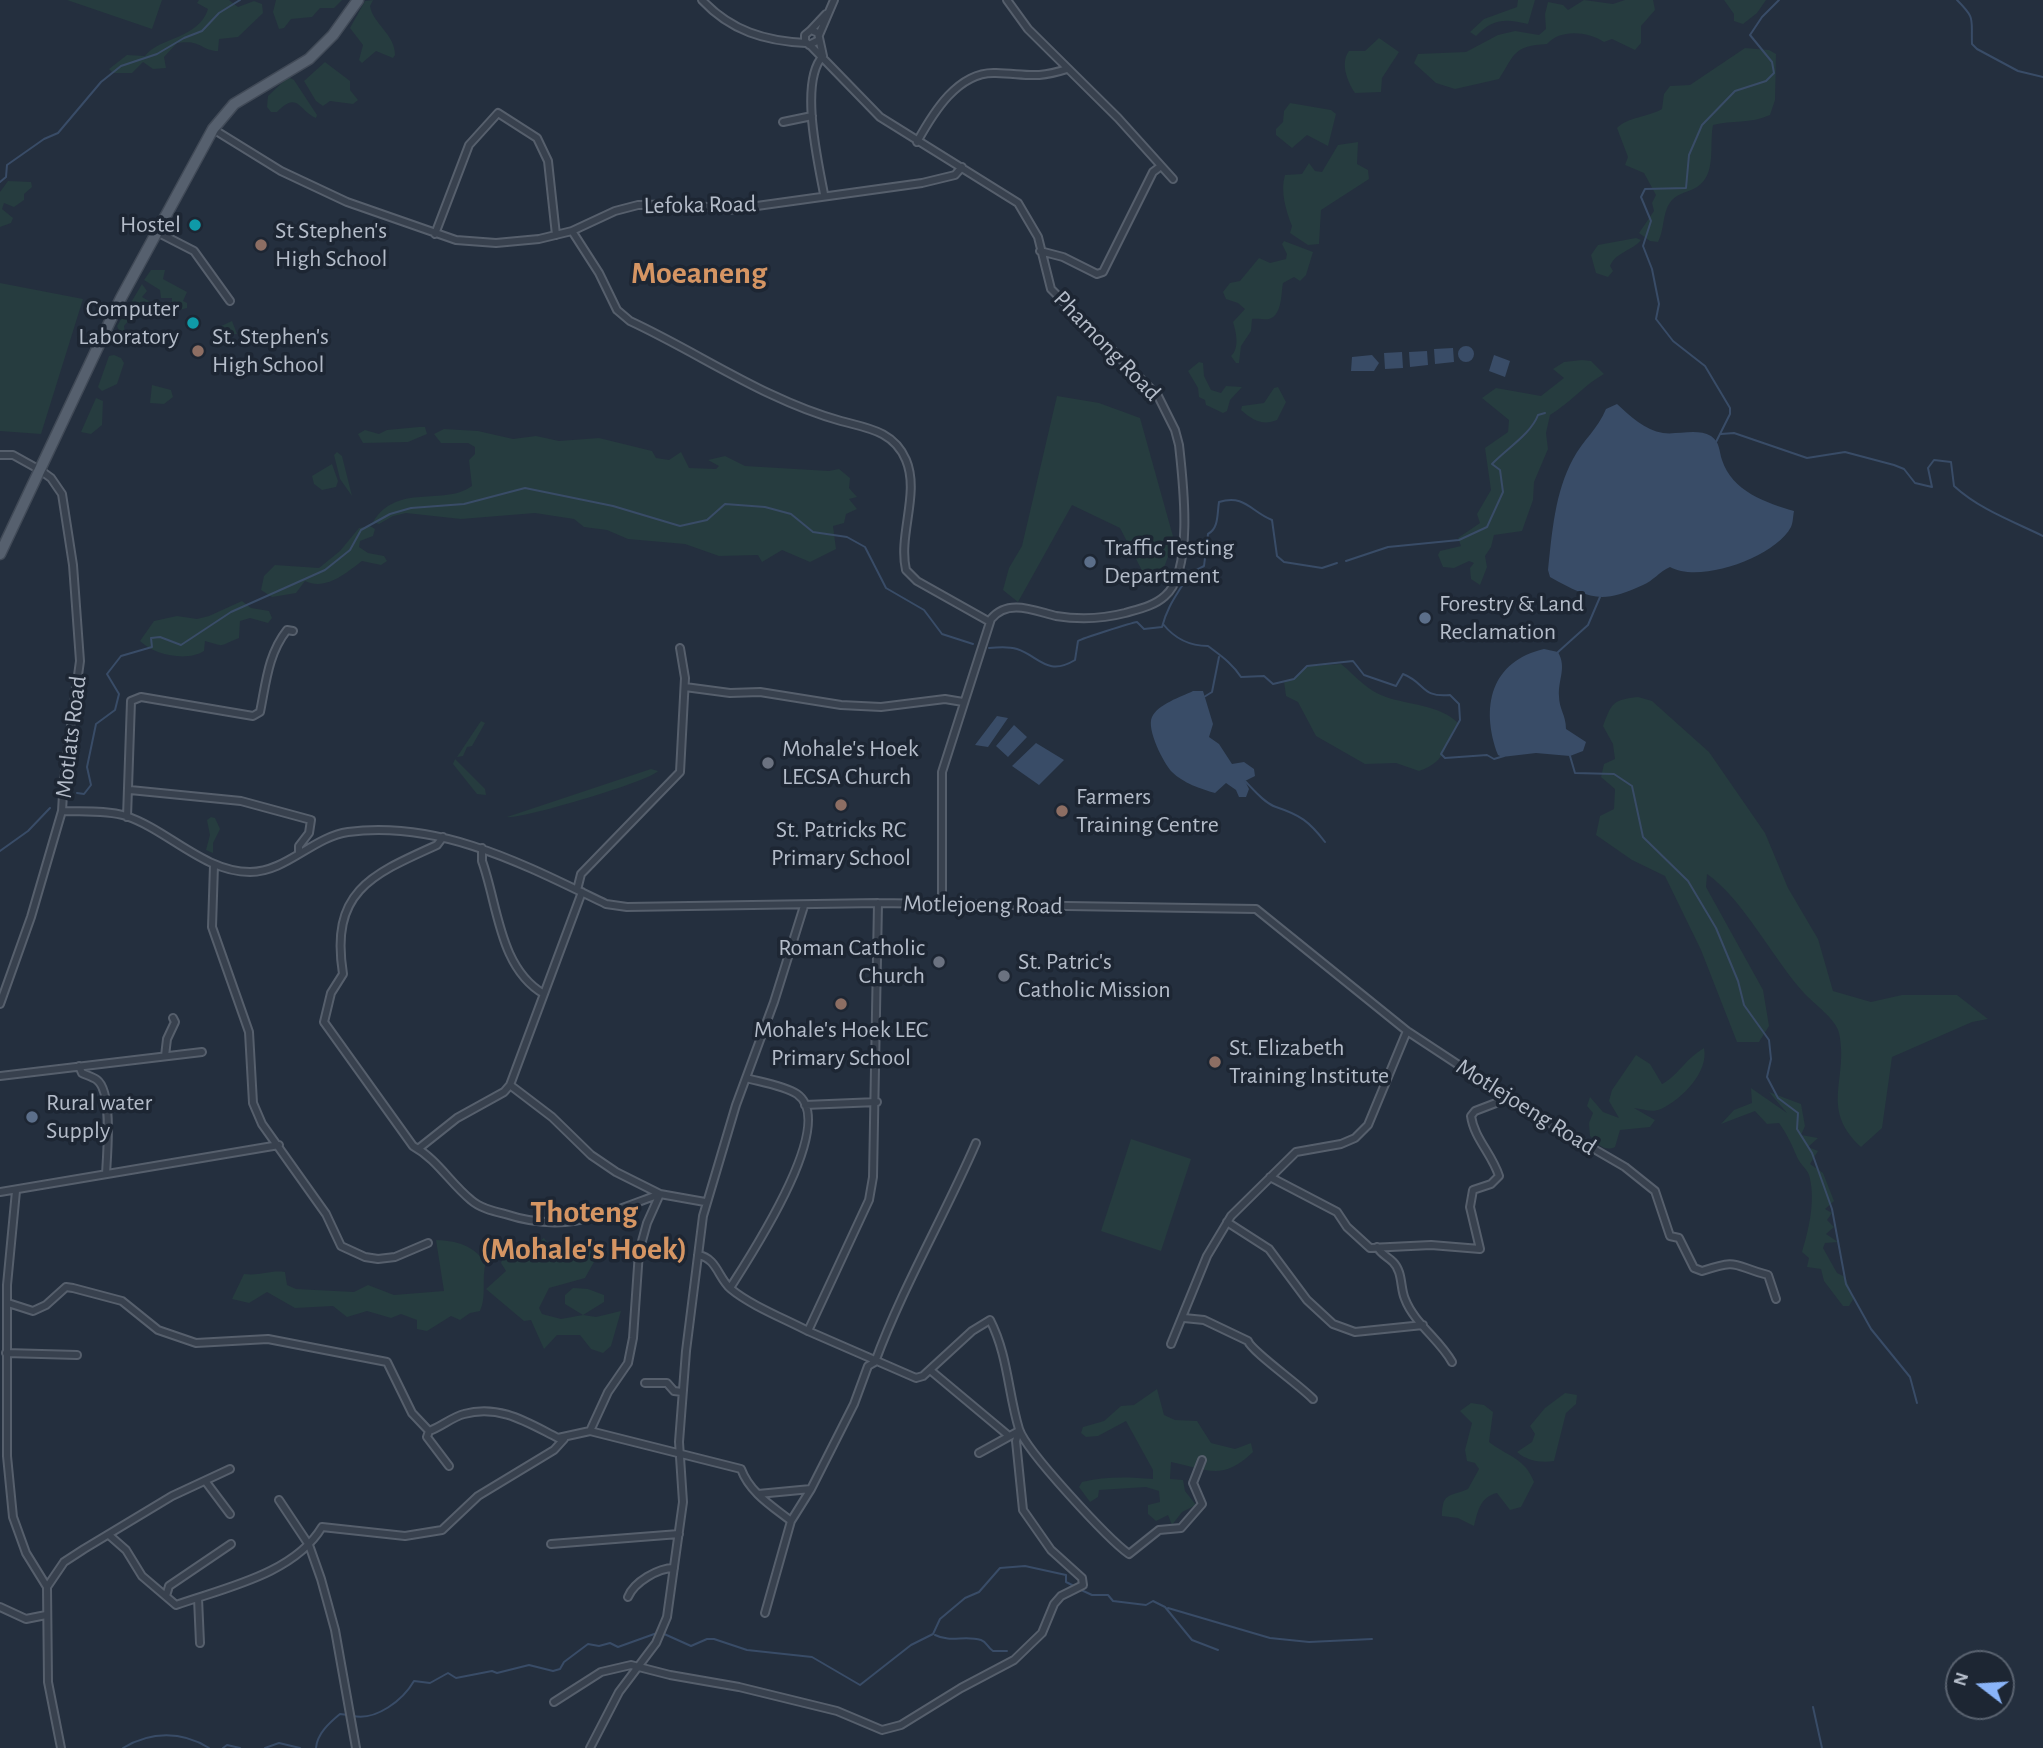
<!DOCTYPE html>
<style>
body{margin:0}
#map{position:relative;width:2043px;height:1748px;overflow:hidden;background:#242f3e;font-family:"Alegreya Sans",sans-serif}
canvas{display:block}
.north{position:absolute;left:1945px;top:1650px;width:70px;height:70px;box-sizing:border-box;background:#1d2633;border:2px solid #59626f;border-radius:50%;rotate:287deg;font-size:19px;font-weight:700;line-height:28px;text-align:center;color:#b4bcc9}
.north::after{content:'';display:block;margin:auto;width:24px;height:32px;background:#8ab4f8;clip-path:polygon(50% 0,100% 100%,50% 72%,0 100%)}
</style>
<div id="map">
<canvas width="2043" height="1748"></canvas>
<div class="north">N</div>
</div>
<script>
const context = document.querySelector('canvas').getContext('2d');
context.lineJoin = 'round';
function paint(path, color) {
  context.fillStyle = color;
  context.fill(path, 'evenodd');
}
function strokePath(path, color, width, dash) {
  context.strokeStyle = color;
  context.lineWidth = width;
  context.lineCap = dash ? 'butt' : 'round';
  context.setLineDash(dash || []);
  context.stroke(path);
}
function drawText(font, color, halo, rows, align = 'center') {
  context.font = font + ' "Alegreya Sans",sans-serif';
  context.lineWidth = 7;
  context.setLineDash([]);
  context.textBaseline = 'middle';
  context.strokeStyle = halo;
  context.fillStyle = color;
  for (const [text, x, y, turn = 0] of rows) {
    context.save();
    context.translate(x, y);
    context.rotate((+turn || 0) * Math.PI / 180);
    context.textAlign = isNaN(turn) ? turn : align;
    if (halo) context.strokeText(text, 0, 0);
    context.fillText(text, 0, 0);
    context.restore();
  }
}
paint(new Path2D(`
 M67,0H162L152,29Z
 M199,0H229L238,7L254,1L262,4L263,13L238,37L219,39L218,51C200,50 201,39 177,43L164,57L166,68L153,69L143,62L132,73H113L109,69L127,55L145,56C159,37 199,39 208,9L197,3Z
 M276,0H342L334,8H320L312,17L291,19L284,28L279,29L273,12Z
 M373,0L370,6C373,24 395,34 395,55L393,58L376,51L362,63L359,60L363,45L350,28L365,1Z
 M1518,0H1535L1528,24C1506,19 1494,18 1476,36L1470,32L1484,19L1517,7Z
 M1584,0L1613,4L1625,0H1653L1655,10L1641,26V43L1635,50L1612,39L1604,42C1587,31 1560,29 1547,44C1513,46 1515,54 1499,79L1455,89L1436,83L1414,63L1418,54L1466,52L1498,35L1515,31L1539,35L1546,29L1545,14L1548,2L1563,5L1568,10Z
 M1724,0H1766L1757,13L1743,24L1734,21V14Z
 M1379,38L1399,52L1382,78L1381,92L1355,93C1347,81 1340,63 1349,51H1365Z
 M1745,48L1769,50L1776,54L1775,100L1770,115C1750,124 1733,120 1713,125C1709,145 1717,174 1697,187C1689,192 1678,193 1672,200C1662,211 1665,229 1658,242L1650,241L1639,233L1654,211L1652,203L1656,195L1644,173L1625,165L1628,157L1617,128C1628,117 1648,117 1662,109L1664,94L1670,86L1690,85Z
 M325,62L350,81V90L358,100L353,104L330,101L323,106L316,101L304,81Z
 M288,77L294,80L317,115L316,118C299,111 298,90 277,112H271L267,107L268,96Z
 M1290,103L1331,110L1336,114L1328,146L1307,135L1292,148L1276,135V129L1283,122L1284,111Z
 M1358,142L1357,164L1368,170L1369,179L1321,210L1319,244L1308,245L1290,233L1292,226C1286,211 1280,191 1285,175L1302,174L1309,163L1315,171L1322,172L1338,145Z
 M8,181L31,182L32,187L24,194V200L14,207L4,203L2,209L13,218L11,223L0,227V192Z
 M1636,238L1641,240C1632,251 1616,252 1610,266L1613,271L1608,277L1596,273L1591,255L1598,245Z
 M1284,241L1313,252L1306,275L1300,281L1294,277L1283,283C1281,291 1283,315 1269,319C1266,320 1257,318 1252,319L1251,331L1241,346L1239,363H1236L1231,356C1240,348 1236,332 1233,322L1245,309L1238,303L1226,299L1223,292L1230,283L1240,281L1259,258L1270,263L1286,259L1287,254L1282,244Z
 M151,270H165L163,279L187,292L183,301L187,303V308L171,312L172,298H161L160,290L144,280Z
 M0,283L83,299L41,434L0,431Z
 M142,284L147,291L142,297L154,304L169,302L163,311L139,308L124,326L125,333H120L117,326Z
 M232,321L237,334H217L219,327Z
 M114,355L121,358L124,363L117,384L102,391L98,387L109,356Z
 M1582,360L1591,361L1604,374C1584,385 1570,403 1550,415L1546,433L1548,449L1534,482L1533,500L1522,531L1494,535L1491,547L1485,556L1487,567L1480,585L1471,579L1470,568L1474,563L1469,561L1454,568L1443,567L1438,555L1440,551L1461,546L1458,538L1480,523L1477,514L1491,490L1485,448L1508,432L1509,420L1482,398L1496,388L1541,396L1564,378L1553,369L1564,362Z
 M1199,362L1203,363L1204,376L1211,390L1221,393L1226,386L1242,387L1230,400L1227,411L1223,413L1206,405L1205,400L1199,397L1198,388L1188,371Z
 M152,385L171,390L173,397L164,404L150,403Z
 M1278,387L1286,402L1277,420C1263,426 1252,420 1241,410L1242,406L1264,403L1274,388Z
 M1057,396L1099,403L1140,418L1174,540L1165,565L1150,586L1120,528L1072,505L1018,602L1003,590L1009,568L1022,546Z
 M96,398L103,401L102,425L91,434L81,432Z
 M419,427H425L427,434L408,442L363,443L358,434L365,430L379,434L387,430Z
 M444,429L478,431L513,439L536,436L559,441L599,438L652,451L656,458L669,460L681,452L689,468L716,469L719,466L708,460L725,456L745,466L829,471L839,469L850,478L849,488L857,497L849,499L857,509L846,514L844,523L833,526L836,549L810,562L782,550L762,562L758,555L719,556L685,544L628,539L607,530L584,527L574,519L535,513L461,519L406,513L393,516L379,524L373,522C398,482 442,507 472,486L469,460L475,454V447L468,443H441L434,434Z
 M337,452L342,456L352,496L340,479L334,455Z
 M332,464L338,481L336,487L322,490L314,484L312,476Z
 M370,526L375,529L373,536L360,541L359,547L368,553L384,556L387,561L381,565L362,561C346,573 326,591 305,581L296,593L272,597L261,590L264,576L275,565L319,568L340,551L359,528Z
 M242,601L251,608L269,611L272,618L268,623L250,618L240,621L239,638C216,647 227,647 205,641L204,651C187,662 154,655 140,641L154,621L177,616L197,619L209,616Z
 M1341,664C1356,676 1367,691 1386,697C1409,705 1440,705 1458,723C1442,745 1450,760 1419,771L1396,763L1365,764L1316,736L1298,702L1286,696L1284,681L1294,679L1307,666Z
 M1638,697L1652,701L1709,752L1765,833L1788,888L1818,939L1833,991L1871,1002L1902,995H1957L1988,1019L1972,1022L1892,1057L1882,1128L1861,1147C1819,1108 1849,1080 1839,1033C1836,1019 1814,1004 1804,993C1773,959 1743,899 1707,874L1706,887L1763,990L1769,1026L1759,1042H1737L1701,950L1665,876L1632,860L1596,835L1600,816L1614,809L1615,789L1601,777L1604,764L1615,759L1613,744L1603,726C1612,702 1613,700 1638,697Z
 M481,721L485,723L472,746L467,747L463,756L457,757Z
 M455,759L485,789L486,795L477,794L453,764Z
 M651,769L658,771C651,781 519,820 507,817Z
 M211,817L215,818L220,829L213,843V853L206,850L210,835L207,820Z
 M1704,1048C1709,1072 1682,1099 1661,1109C1652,1113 1643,1109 1634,1108L1655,1120L1650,1127L1620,1130L1615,1147C1604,1152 1598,1144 1590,1136L1589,1123L1593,1113L1587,1106L1590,1097L1603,1112L1619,1118L1609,1101L1612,1090L1636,1055L1650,1064L1662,1084C1678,1076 1685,1059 1704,1048Z
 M1751,1088L1787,1113L1769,1092L1801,1104L1805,1126L1801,1135L1818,1138L1808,1147L1818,1151L1810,1164L1823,1173L1834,1201L1825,1209L1832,1213L1827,1220L1834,1227L1826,1234L1838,1242L1825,1243L1823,1248L1837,1273L1845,1277L1854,1298L1849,1306H1843L1824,1281L1821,1269L1807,1267L1809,1258L1802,1252C1809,1229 1816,1199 1809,1175C1807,1169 1800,1164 1797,1157C1792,1145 1787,1134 1779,1123L1767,1124L1755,1111L1721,1124L1734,1110L1752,1103Z
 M1131,1139L1191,1159L1161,1251L1101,1231Z
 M544,1238L552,1249L577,1251L590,1246L595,1260L585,1278L549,1288L539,1308L542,1314L561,1319L583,1315L565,1304V1295L573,1288L588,1289L604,1295V1302L583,1315L596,1317L621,1311L611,1346L603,1353L591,1349L580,1335H557L544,1349L531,1320L524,1321L486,1289L506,1271L501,1263L506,1249H529Z
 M436,1240C458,1241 471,1245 486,1262C481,1279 487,1295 480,1311L470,1313L460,1320L451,1316L427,1331L417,1329V1320L401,1314L391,1318L367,1311L347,1317L333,1306L295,1308L267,1292L249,1303L232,1299L244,1274C260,1276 270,1270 285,1272L287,1285L296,1289L354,1292L368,1285L394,1295L444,1291Z
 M1157,1389L1164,1415L1175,1420L1197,1421L1211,1443L1235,1449L1251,1443L1253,1452C1222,1482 1207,1469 1171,1462L1170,1479L1183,1480L1185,1491L1196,1505L1182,1512L1172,1525L1168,1515L1156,1521L1148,1514V1505L1160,1502L1159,1491L1146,1487L1099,1490L1098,1497L1090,1502L1079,1487L1082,1482C1104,1476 1130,1477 1153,1479V1470L1126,1421L1098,1436L1086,1437L1081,1433L1083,1427L1104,1421L1121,1406L1134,1405Z
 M1565,1393L1577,1395L1576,1404L1566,1413L1554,1461C1541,1463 1527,1461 1517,1452L1532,1442L1535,1434L1530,1426L1545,1408Z
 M1471,1403L1484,1405L1493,1412L1489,1442C1507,1456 1525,1458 1534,1482L1521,1507L1510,1510L1497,1493C1480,1497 1478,1511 1474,1526L1458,1518L1442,1516C1442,1491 1451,1497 1468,1489L1479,1469L1475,1463L1467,1461L1465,1450L1472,1423L1460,1411Z`), '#263c3f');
paint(new Path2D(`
 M1458 354a8 8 0 1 1 16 0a8 8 0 1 1-16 0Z
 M1453,348L1454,362L1435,364L1434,349Z
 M1427,351L1428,365L1410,367L1409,352Z
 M1402,352L1403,368L1385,369L1384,353Z
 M1372,355L1379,363L1374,371H1351L1352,357Z
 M1494,355L1510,361L1505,377L1489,371Z
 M1617,404C1630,416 1645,430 1663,433C1678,435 1697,428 1711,436C1720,442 1719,451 1722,460C1732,491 1766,503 1794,511C1793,516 1793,523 1791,527C1775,557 1700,584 1670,567C1659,572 1653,581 1643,585C1601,605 1588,598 1550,577L1548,570C1552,532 1555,492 1573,459C1583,440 1598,429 1606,409Z
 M1544,649L1558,652C1567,668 1558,679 1559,696C1559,709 1566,715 1566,729L1586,742L1583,751L1570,756L1536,753L1502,757L1498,755C1480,707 1491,661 1544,649Z
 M1193,691H1203L1213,724L1209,737L1219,744L1232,764L1244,762L1254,769L1255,776L1245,781L1249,789L1246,797H1239L1236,790L1226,783L1215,793C1201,789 1183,783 1172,772C1164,764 1146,729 1152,717C1158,704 1181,697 1193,691Z
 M997,716L1008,718L988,747L975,745Z
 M1014,725L1027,737L1008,757L996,746Z
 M1036,743L1064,760L1039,785L1012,766Z`), '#394c67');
strokePath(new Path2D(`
 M1957,0C1976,19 1971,18 1972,44L1977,49L2018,71L2043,77
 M0,182L6,177L7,165L44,139L58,133L101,82L121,66L157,54L184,38L202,31L219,13L240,0
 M1721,434L1734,433L1807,458L1845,452L1894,465L1904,469L1915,483L1932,487L1928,468L1934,460L1951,462L1954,486C1979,509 2012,521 2043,536
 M1716,442L1730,414V408L1705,366L1673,341L1656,319L1659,304L1652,269L1643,246L1651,221L1641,197L1645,189L1686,188L1689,155L1702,125L1735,91L1766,81L1774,73L1772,62L1750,35L1762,17L1779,0
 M1346,561L1388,547L1459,540L1487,527L1503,492L1500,470L1492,464C1506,449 1531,434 1538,415L1545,413
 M1163,624C1175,639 1189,646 1208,646C1221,656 1232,663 1241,677L1264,676L1273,684L1294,679L1307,666L1353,661L1364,675L1396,686L1403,674C1426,683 1421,698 1450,695L1459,704L1460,720L1441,754L1445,758L1487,755L1494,759L1504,756
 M989,648C998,647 1008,646 1017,649C1039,656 1047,677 1075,660L1078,641C1083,638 1131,623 1137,622L1144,629L1162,627C1168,604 1178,594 1189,574L1204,566L1208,534C1219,528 1217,514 1219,502C1245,494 1251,512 1272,520L1277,556L1284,562L1322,568L1337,563
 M1558,652L1588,625L1600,597
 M1204,697L1212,692L1219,657
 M1570,756L1575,773L1614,774L1632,786L1643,837L1688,881L1716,928L1738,981L1744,1005L1769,1040L1771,1059L1767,1077L1778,1098L1798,1113L1797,1129L1812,1153L1832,1209L1846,1284L1871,1329L1910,1377L1917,1403
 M1245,781C1253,789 1264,803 1276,807C1300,815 1309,821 1325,842
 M77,793L84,794L91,785L87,767L96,724L115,710L119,694L107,674L121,656L152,647L151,638L160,637L181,645L231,612L325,570L350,550L361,530L390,514L411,508L464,504L525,488L613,506L680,526L707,520L725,504L765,507L791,514L813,532L847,537L865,547L886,588L924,610L942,634L973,644
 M0,851L28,831L50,808
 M1079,1589L1092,1595H1108L1113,1601L1146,1605L1153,1601L1165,1607L1192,1640L1218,1650
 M1168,1608L1270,1638L1309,1642L1372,1639
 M662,1633L691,1646L707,1639H714L747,1650L812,1657L860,1685L911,1645L933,1634L940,1619L965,1598L979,1592L1000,1568L1025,1566L1066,1575V1582L1074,1586
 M935,1635C951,1643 964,1635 981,1640C987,1642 987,1647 993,1651H1007
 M1813,1707L1822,1748
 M353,1716C376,1721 403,1700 414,1681L430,1683L448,1673L456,1678L492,1671L497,1673L529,1665L553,1671L560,1669L564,1662L588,1644L599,1646L610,1643L618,1647L657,1633
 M123,1748C151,1731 182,1731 209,1748
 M223,1748L227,1745L240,1748
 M265,1748L279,1743L300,1748
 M316,1748C317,1734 329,1723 340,1714L348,1715`), '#394c67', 2);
const street = new Path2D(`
 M702,0C731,31 765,41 806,43
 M1007,0L1028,29L1118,118L1173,179
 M811,30L826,14
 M819,35L834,0
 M819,40L809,45L805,41V35L811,30L818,33L823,56
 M811,46L880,117L1018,203L1038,237L1051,289L1158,396L1175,430L1179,445C1183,481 1194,571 1165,596C1154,606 1139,609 1125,613C1102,619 1081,620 1056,616C1035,611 1008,598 991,619L942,772V904
 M823,56C799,81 818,162 824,194
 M783,122L812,116
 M213,129L281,171L347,202L456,240L496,243L539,239L572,231L615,211L638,205L686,204L728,210L922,183L955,175L962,167
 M917,142C933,113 958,71 996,73C1027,74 1036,79 1067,69
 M572,231L599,273L617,310L630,321C701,354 765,400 841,421C867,428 894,431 906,460C920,493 898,535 906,570L917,581L990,622
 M157,232L194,251L230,301
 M435,234L469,145L498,113L537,138L548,161L556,235
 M1040,251L1063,257L1097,274L1103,272L1153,172L1161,166
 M0,455H13L40,470L51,478L62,494L73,565L80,661L64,777L62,811L31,917L0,1004
 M685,687L730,693L760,692L841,705L881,707L945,699L963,702
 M130,790L241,801L311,820L309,833L299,846V852
 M62,811C82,812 106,810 126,816C168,830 204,872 250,872C286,872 313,837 348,832C441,820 525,865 606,904L627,907L878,903L1256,909L1407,1031L1527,1110L1625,1167L1655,1191L1670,1236L1679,1238L1694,1268L1702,1271C1741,1258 1732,1266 1768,1275L1776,1299
 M127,817L131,701L141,697L253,716L260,712C266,683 268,654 287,630L293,631
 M443,837L437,845C370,875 330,892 343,974L331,993L324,1022L413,1146C437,1159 450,1183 471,1200C480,1208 493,1211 505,1214C566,1234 602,1215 660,1194
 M482,848V861C498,905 499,968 544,994
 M214,865L212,927L249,1032L253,1103L262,1124L326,1214L341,1246L365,1257L378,1259L395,1257L428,1243
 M577,890L581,874L680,772L685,678L680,648
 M878,903L873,1177L869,1200L808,1331L916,1378L923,1376L972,1331L990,1320C1008,1355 1008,1393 1019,1429C1026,1451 1108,1539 1129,1554L1159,1530L1181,1528L1202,1504L1193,1483L1202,1460
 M165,1056L167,1039L175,1022L173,1018
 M79,1066L82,1073C86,1075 93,1077 97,1080C113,1092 107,1155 106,1174
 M0,1076L202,1052
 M510,1085L552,1117L591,1155L616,1172L660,1194L705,1202
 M805,1105L877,1102
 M418,1149L457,1118L504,1092L510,1085L582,892
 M1270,1177L1337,1212L1347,1227L1370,1248L1431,1245L1480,1249L1470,1207L1473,1190L1491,1184L1499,1176C1492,1154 1474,1138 1471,1116L1475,1111L1509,1098
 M16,1191L7,1285V1456L13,1517L26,1553L47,1587L48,1682L61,1748
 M0,1192L279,1145
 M1227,1222L1269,1249L1307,1300L1333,1324L1355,1332L1423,1325
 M1377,1247C1382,1255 1387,1256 1393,1262C1403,1272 1400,1288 1405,1299C1414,1323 1440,1340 1452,1362
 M698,1255C717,1258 718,1278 731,1289C750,1305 785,1319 808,1331
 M730,1288C749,1258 839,1123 797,1094C785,1086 761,1082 746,1078
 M8,1303L33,1311L46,1305L66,1287L73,1288L122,1301L158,1330L196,1343L268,1339L387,1362L412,1413L429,1431L427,1437L449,1466
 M1184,1318L1204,1320L1248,1341C1251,1351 1301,1386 1313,1399
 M1171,1344L1207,1256L1231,1216L1296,1152L1341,1144L1355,1138L1368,1125L1407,1031
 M6,1353L77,1355
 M930,1370L1009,1436
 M645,1383H667L674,1391L682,1392
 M429,1431C441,1427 452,1417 464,1414C500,1404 528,1423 558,1438L590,1431L741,1469C750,1493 772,1506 791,1521
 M590,1431L608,1392L628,1363L633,1338L639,1252L647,1223L660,1194
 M979,1453L1019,1431
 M206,1482L230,1514
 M758,1494L811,1489L854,1404L868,1366L875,1362C903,1286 944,1217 976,1143
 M279,1500L309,1545L321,1579L335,1630L356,1748
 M109,1535L126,1550L142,1576L176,1605C224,1588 294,1574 322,1527L405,1536L442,1530L478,1496L554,1450L564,1439
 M551,1544L679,1534
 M47,1587L64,1562L84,1549L172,1496L230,1469
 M166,1596L169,1586L231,1544
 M628,1597C634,1582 658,1568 674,1568
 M198,1598L200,1643
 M0,1607L26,1619L46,1615
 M765,1613L791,1521L811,1489
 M554,1702L601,1672L631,1665L670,1675L739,1687L837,1711L882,1730L901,1725L961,1688L1014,1660L1042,1633L1054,1604L1061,1596L1083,1585L1082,1578L1051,1550L1023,1510L1016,1441L1019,1431
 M590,1748L619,1692L656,1643L667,1617L683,1502L679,1442L686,1351L703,1216L736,1105L774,1002L804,906`);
const primary = new Path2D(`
 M0,554L121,298L213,129L234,104L309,59L333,35L358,0`);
strokePath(street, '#565f6c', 10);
strokePath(primary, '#414a57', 13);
strokePath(street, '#38414e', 6);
strokePath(primary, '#56606e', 10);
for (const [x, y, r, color] of [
 [195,225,7,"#0f9aa8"],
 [261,245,7,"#8d6e63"],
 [193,323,7,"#0f9aa8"],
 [198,351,7,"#8d6e63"],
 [1090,562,7,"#5c6f8a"],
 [1425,618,7,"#5c6f8a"],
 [768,763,7,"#6b7280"],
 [841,805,7,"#8d6e63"],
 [1062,811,7,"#8d6e63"],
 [939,962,7,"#6b7280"],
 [1004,976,7,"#6b7280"],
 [841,1004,7,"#8d6e63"],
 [1215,1062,7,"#8d6e63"],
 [32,1117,7,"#5c6f8a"]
]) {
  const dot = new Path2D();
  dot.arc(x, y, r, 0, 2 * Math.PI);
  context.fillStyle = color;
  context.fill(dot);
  strokePath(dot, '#1d2633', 2.5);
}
drawText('24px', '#b4bcc9', '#1d2633', [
 ["Lefoka Road",700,205,-1],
 ["Phamong Road",1107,346,46],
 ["Motlats Road",71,737,-83],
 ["Motlejoeng Road",983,905,1],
 ["Motlejoeng Road",1526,1107,32]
]);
drawText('24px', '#b4bcc9', '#1d2633', [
 ["Hostel",181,225,"right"],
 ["St Stephen's",275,231],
 ["High School",275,259],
 ["Computer",179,309,"right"],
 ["Laboratory",179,337,"right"],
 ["St. Stephen's",212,337],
 ["High School",212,365],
 ["Traffic Testing",1104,548],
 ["Department",1104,576],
 ["Forestry & Land",1439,604],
 ["Reclamation",1439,632],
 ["Mohale's Hoek",782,749],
 ["LECSA Church",782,777],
 ["Farmers",1076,797],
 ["Training Centre",1076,825],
 ["St. Patricks RC",841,830,"center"],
 ["Primary School",841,858,"center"],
 ["Roman Catholic",925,948,"right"],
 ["Church",925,976,"right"],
 ["St. Patric's",1018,962],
 ["Catholic Mission",1018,990],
 ["Mohale's Hoek LEC",841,1030,"center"],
 ["Primary School",841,1058,"center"],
 ["St. Elizabeth",1229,1048],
 ["Training Institute",1229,1076],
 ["Rural water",46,1103],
 ["Supply",46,1131]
], 'left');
drawText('bold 32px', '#d59563', '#1d2633', [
 ["Moeaneng",699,273],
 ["Thoteng",584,1212],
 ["(Mohale's Hoek)",584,1249]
]);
</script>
